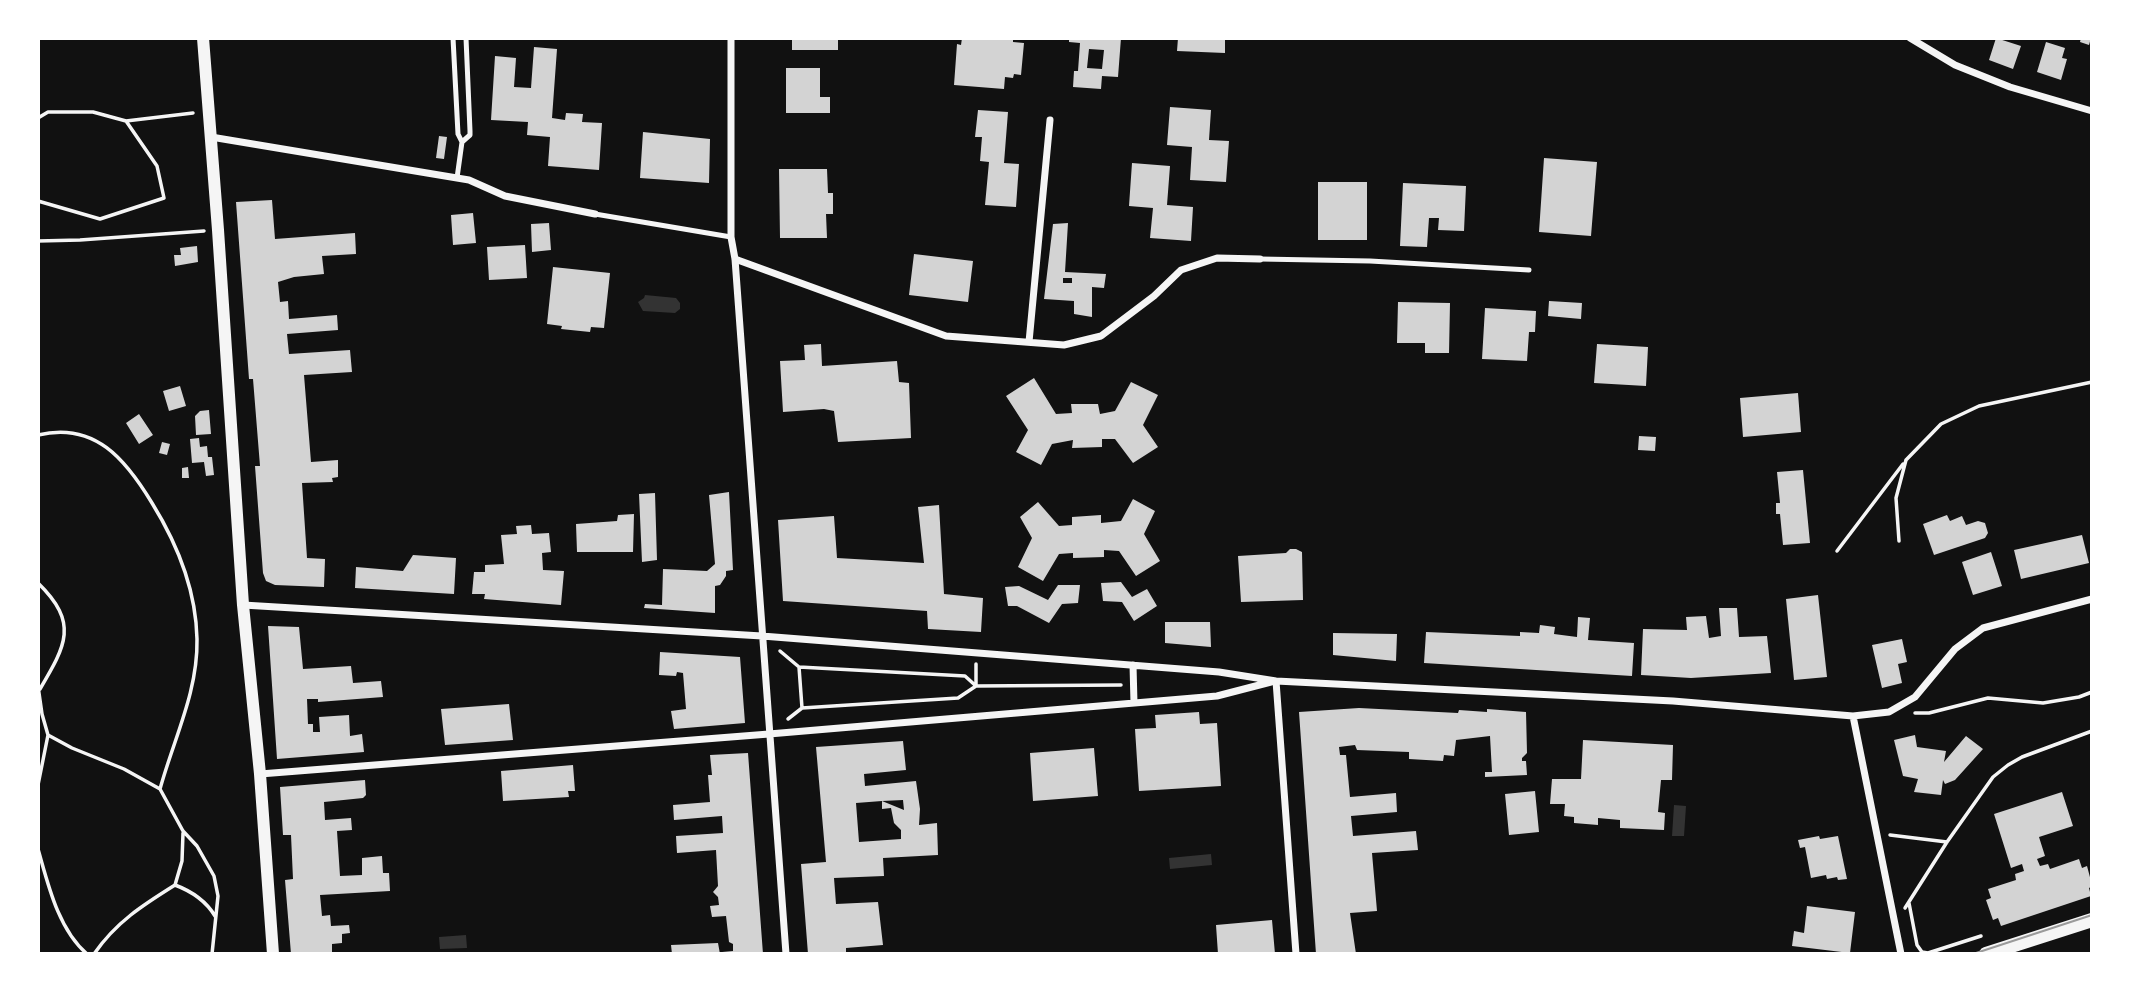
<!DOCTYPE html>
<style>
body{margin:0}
#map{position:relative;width:2130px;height:992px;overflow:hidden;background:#111;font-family:"DM Sans",sans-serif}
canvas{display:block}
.frame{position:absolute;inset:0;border:40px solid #fff;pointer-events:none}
</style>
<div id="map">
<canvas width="2130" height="992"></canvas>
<div class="frame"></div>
</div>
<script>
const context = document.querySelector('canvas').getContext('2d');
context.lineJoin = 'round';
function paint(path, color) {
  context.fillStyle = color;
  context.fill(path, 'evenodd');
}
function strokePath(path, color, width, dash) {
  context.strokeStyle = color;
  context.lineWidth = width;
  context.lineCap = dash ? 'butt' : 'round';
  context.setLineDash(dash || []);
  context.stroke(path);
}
paint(new Path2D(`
 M645,295L676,298L680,303V309L675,313L643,311L638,302L644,298Z
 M1674,805L1686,806L1684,836H1672Z
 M1211,854L1212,865L1170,869L1169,858Z
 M466,935L467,948L440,949L439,937Z`), '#333');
paint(new Path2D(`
 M792,38H838V50H792Z
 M962,38H1010L1013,39V42L1024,43L1021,75L1014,74L1013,78L1005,77L1004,89L954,85L957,44L961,45Z
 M1069,38H1121L1118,77L1102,76L1101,89L1073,87L1074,71H1078L1080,43L1069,42ZM1089,49L1104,50L1102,69L1087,68Z
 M1178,38H1225V53L1177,51Z
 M1996,38L2021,46L2013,69L1989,60Z
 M2081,38H2091L2089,45L2080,42Z
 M2046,42L2065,48L2062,58L2067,59L2061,80L2037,72Z
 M534,47L557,49L552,118L565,120L566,113L583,114L582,122L602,123L599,170L548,166L550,137L527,135L528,122L491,120L495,56L516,58L514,87L531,88Z
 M786,68H820V97H830V113H786Z
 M1170,107L1211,110L1209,140L1229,141L1226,182L1190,180L1192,147L1167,145Z
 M978,110L1008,112L1004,163L1019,164L1016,207L985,205L989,162L980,161L982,137H975Z
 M643,132L710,139L709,183L640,178Z
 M439,136L447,137L444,159L436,158Z
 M1544,158L1597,162L1591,236L1539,232Z
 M1132,163L1170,166L1167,205L1193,207L1191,241L1150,238L1153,208L1129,206Z
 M779,169H827L828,193H833V214H826L827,238H780Z
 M1318,182H1367V240H1318Z
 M1403,183L1466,186L1464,231L1438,230L1439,218H1429L1427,247L1400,246Z
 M272,200L275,239L355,233L356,254L322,256L324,274L294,277L278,282L280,302L288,301L289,319L337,315L338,330L287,334L289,354L350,350L352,372L304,375L311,462L338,460V477L332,478L333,482L302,483L307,558L325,559L324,587L275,585L266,581L263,573L255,466H260L253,379H249L236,202Z
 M473,213L476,243L453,245L451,215Z
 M549,223L551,250L532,252L531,224Z
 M1068,223L1065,272L1106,274L1104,288L1092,287V317L1074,314V301L1044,299L1053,224ZM1063,278H1072V283H1063Z
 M525,245L527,278L489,280L487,247Z
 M197,246L198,262L175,266L174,255H181L180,248Z
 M914,254L973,261L968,302L909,295Z
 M553,267L610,273L604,328L591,327L590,332L561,329L562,326L547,324Z
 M1549,301L1582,303L1581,319L1548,316Z
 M1398,302L1450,303L1449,353H1425V343H1397Z
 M1485,308L1536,311L1535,332H1529L1527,361L1482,359Z
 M821,344L822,366L897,361L899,382L909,383L911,438L838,442L834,411L824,409L783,412L780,361L805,360L804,345Z
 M1597,344L1648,347L1646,386L1594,383Z
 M1034,378L1056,414L1072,413L1071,404H1098L1100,414L1115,411L1131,382L1158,395L1143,425L1158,447L1133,463L1115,439H1102V447L1072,448L1073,440L1052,444L1041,465L1016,452L1028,430L1006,396Z
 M180,386L186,406L169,411L163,391Z
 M1798,393L1801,432L1743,437L1740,398Z
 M209,410L211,434L196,435L195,416L200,411Z
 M139,414L153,435L139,444L126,423Z
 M1639,436L1656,437L1655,451L1638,450Z
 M199,438L200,447L207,446L208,457H212L214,475L206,476L204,462L192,463L190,439Z
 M162,442L170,444L167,455L159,453Z
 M188,467L189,478H182V468Z
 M1803,470L1810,543L1783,545L1780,514H1776V503H1780L1777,472Z
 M729,492L733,570L726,571V576L720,585L715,586V613L644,608L645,604L662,605L663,569L707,571L715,564L709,495Z
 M655,493L657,560L642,562L639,494Z
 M1133,499L1155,511L1144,534L1160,561L1136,576L1119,551L1104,550V557L1073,558V553L1059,554L1043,581L1018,567L1032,538L1020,517L1038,502L1059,526L1072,525V517L1101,515V523L1121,521Z
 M939,505L944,594L983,598L981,632L928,629L927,611L783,601L778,520L834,516L837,558L924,563L918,507Z
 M634,514L633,552H577L576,524L617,521L618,515Z
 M1947,515L1950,521L1962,516L1966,525L1978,521L1985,523L1988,533L1985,538L1934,555L1923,524Z
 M531,525L532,534L549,533L551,552L542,553L543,570L564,571L561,605L484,599L485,594H472L474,572H485V565L504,564L501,535L517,534L516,526Z
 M2082,535L2089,563L2021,579L2014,550Z
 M1290,549H1296L1302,552L1303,600L1241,602L1238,556L1286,553Z
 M1991,552L2002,586L1973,595L1962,562Z
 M413,555L456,558L454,594L355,588L356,567L403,571Z
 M1121,582L1132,597L1147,589L1157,606L1134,621L1122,602L1103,601L1101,583Z
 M1058,585H1080L1078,603L1062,604L1049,623L1017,606H1008L1005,587L1019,586L1048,600Z
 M1818,595L1827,677L1794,680L1786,599Z
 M1719,608H1737L1739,637L1767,636L1771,673L1691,678L1641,675L1643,629L1687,630L1686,617L1706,616L1709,638L1721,636Z
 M1578,617L1590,618L1588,640L1634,643L1632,676L1424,663L1426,632L1520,636V632L1539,633L1540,625L1555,627L1554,634L1577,637Z
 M1165,622H1210L1211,647L1165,643Z
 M268,626L299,627L303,669L351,666L353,683L381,681L383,697L318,702V699H307L308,724H313V732H320L319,717L349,715L350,736L362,734L364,752L277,759Z
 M1333,633L1397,634L1396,661L1333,655Z
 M1902,639L1907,662L1898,664L1902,683L1882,688L1872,645Z
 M660,652L740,657L745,723L674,729L671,711L686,709L683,673L677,672L676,676L659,675Z
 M509,704L513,740L445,745L441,709Z
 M1359,708L1458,713L1459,710L1487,712V709L1526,712L1527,753L1522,758V761H1526L1527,775L1485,777V772H1492L1490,736L1456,740L1454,756L1444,755L1443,761L1409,759V752L1357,750L1355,745L1339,747L1340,755H1346L1350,797L1396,793L1397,812L1351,816L1353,836L1416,831L1418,850L1372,853L1377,911L1350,913L1356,954H1316L1299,712Z
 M1199,712L1200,724L1217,723L1221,786L1139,791L1135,729L1156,728L1155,715Z
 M1915,735L1917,747L1946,751L1944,762L1966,736L1983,749L1955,780L1945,784L1943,780L1941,795L1914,792L1918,779L1903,776L1894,740Z
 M1583,740L1673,745L1672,780H1661L1658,812L1665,813L1664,830L1620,828V820L1598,818V825L1574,823V817L1564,816L1565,804H1550L1552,779H1581Z
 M903,741L906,770L864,774L865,786L916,781L920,809L919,825L937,823L938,855L883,858L884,876L834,878L836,904L878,902L883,945L846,948V954H808L801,864L826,862L816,747ZM903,800L904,810L882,801V809L891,808L894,823L901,830V839L859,842L856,803L882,801Z
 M1094,748L1098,796L1033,801L1030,753Z
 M748,753L763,954H722V952L733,951V944L729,942L726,916L712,917L710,906L719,905L718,897L713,892L718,886L716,850L677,853L676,836L723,833L722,816L674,820L673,805L710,802L708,775H712L710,755Z
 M573,765L575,791H568L569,797L503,801L501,771Z
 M365,780L366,795L363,798L324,802L325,820L351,818L352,830L337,831L340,876L362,875V858L382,856L383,873H389L390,891L320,895L322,916L330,915L331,926L349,925L350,933L342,934V943L332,944V954H291L285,880L293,879L291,835H283L280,787Z
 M1535,791L1539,832L1509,835L1505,794Z
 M2062,792L2073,826L2039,837L2045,856L2037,859L2040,866L2048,864L2050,869L2079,859L2082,868L2087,866L2091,881V887L2089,888L2091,896L2001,926L1998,918L1993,920L1986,900L1991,898L1988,889L2016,880L2015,874L2024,871L2022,864L2011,868L1994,814Z
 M1819,836L1820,839L1838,836L1847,879L1838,880L1837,877L1827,879L1826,875L1811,878L1805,847L1800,848L1798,840Z
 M1807,906L1855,912L1850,953L1792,946L1794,931L1804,933Z
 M1272,920L1275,954H1218L1216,925Z
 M718,943L720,954H672L671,945Z`), '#d3d3d3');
strokePath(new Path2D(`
 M38,118L48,112H93L126,121L193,113
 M38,201L100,219L164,198L157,166L126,121
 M38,241L80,240L204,231
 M38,435C95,421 126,460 152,503C178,545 196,589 197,639C198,692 174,738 160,789L183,831L197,846L214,876L218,896L212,954
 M1899,541L1896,498L1906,460L1941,424L1979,406L2092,382
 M1837,551L1903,464
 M38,583C79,623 66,645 40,689
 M780,651L799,667L802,708L788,719
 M976,664V686
 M799,667L965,676L976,686
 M38,686L42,714L48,735L72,748L124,769L160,789
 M802,708L958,698L976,686L1121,685
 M1915,713H1929L1988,698L2043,703L2079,697L2092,692
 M38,785L48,735
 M1890,835L1947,842
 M38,849C48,884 58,929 87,954
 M175,885L182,861L183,833
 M1909,903L1917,945L1922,952L1928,953L1981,936
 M1905,908L1947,842L1993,777L2008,765L2022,757L2092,731
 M94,954C116,922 143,905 175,885C191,891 206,901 215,916`), '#f5f5f5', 3.5);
strokePath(new Path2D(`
 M453,38L458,134L462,142
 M457,178L462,142L470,135V131L466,38
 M595,214L731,237
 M1260,259L1370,261L1529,270`), '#f5f5f5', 5);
strokePath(new Path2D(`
 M731,38V237L735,259L786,954
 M1910,38L1955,65L2010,87L2092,111
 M211,137L469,180L505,196L595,214
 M735,259L946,336L1064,345L1101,336L1154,296L1181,270L1217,258L1260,259
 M1029,342L1050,120
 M243,605L762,636L1219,672L1276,681L1673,701L1853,716L1889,712L1915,697L1955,649L1983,628L2092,599
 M1133,665L1134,703
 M1276,681L1296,954
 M1853,716L1901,954
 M260,774L769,734L1217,696L1271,682`), '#f5f5f5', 7);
strokePath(new Path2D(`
 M203,38L218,230L243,605L260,774L273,954`), '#f5f5f5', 12);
strokePath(new Path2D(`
 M1986,954L2092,920`), '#f5f5f5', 14);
strokePath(new Path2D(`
 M1973,954L2092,915`), '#9a9a9a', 2);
</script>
